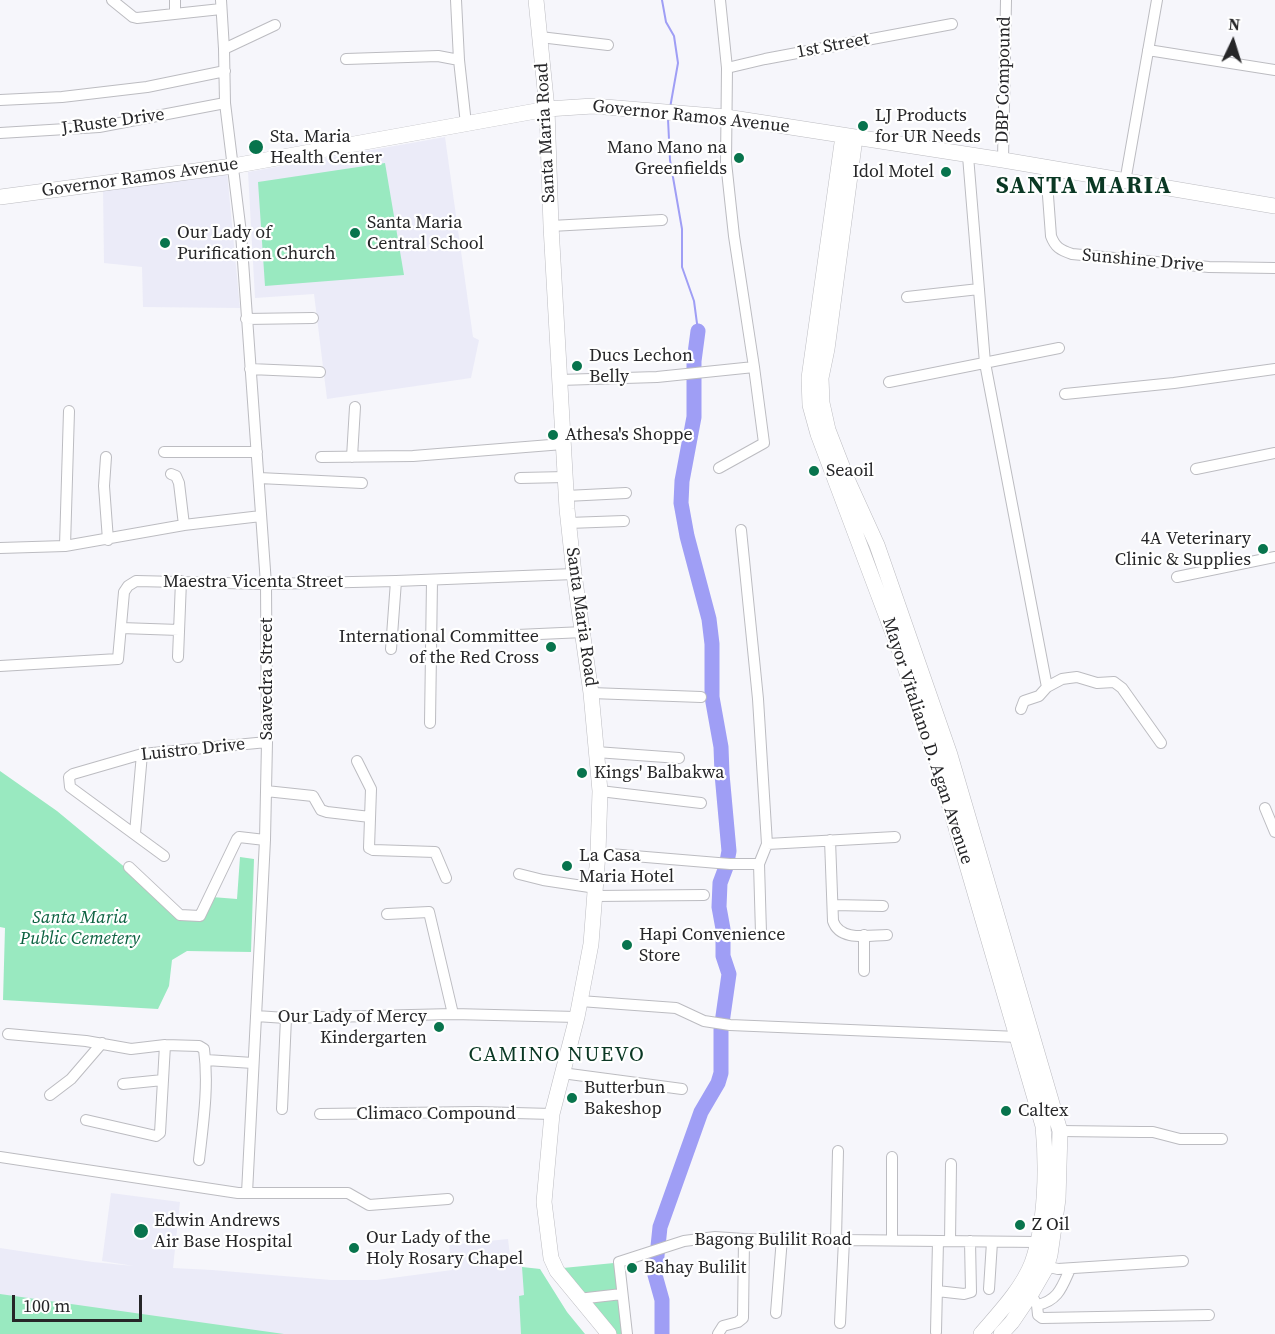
<!DOCTYPE html>
<style>
body{margin:0}
#map{position:relative;width:1275px;height:1334px;overflow:hidden;background:#f6f6fb;font-family:"Source Serif 4",serif}
canvas{display:block}
.north{position:absolute;left:1203px;top:12px;width:60px;height:60px;-webkit-text-stroke:4px #fff;paint-order:stroke;rotate:4deg;font-size:16px;font-weight:700;line-height:24px;text-align:center;color:#262628}
.north::after{content:'';display:block;margin:auto;width:21px;height:27px;background:#262628;clip-path:polygon(50% 0,100% 100%,50% 72%,0 100%)}
.scale{position:absolute;left:12px;top:1295px;width:130px;height:27px;box-sizing:border-box;border:3px solid #262628;border-top:0;padding-left:8px;font-size:18px;line-height:21px;white-space:nowrap;color:#262628;-webkit-text-stroke:4px #fff;paint-order:stroke}
</style>
<div id="map">
<canvas width="1275" height="1334"></canvas>
<div class="north">N</div>
<div class="scale">100 m</div>
</div>
<script>
const context = document.querySelector('canvas').getContext('2d');
context.lineJoin = 'round';
function paint(path, color) {
  context.fillStyle = color;
  context.fill(path, 'evenodd');
}
function strokePath(path, color, width, dash) {
  context.strokeStyle = color;
  context.lineWidth = width;
  context.lineCap = dash ? 'butt' : 'round';
  context.setLineDash(dash || []);
  context.stroke(path);
}
function drawText(font, color, halo, rows, align = 'center') {
  context.font = font + ' "Source Serif 4",serif';
  context.lineWidth = 4.5;
  context.setLineDash([]);
  context.textBaseline = 'middle';
  context.strokeStyle = halo;
  context.fillStyle = color;
  for (const [text, x, y, turn = 0] of rows) {
    context.save();
    context.translate(x, y);
    context.rotate((+turn || 0) * Math.PI / 180);
    context.textAlign = isNaN(turn) ? turn : align;
    if (halo) context.strokeText(text, 0, 0);
    context.fillText(text, 0, 0);
    context.restore();
  }
}
paint(new Path2D(`
 M445,137L473,337L479,340L471,378L327,399L314,294L255,298L248,172Z
 M227,172L240,308L143,307L142,267L104,263L103,188Z
 M111,1193L180,1202L173,1268L212,1270L331,1280H377L452,1270L449,1245L508,1239L511,1264H521L522,1267L540,1269L567,1312L585,1334H0V1248L93,1262L134,1266L102,1261Z`), '#ebebf8');
paint(new Path2D(`
 M385,163L404,275L265,286L258,182Z
 M0,771L57,811L133,874L177,918L202,919L212,897L237,899L240,857L254,859L251,952L187,951L172,960L169,986L158,1009L3,1000L5,928L0,927Z
 M614,1263L619,1292L583,1296L563,1268Z
 M522,1267L540,1269L567,1312L585,1334H521L519,1296L524,1295Z
 M0,1294L284,1334H0Z
 M620,1298L624,1334H615L585,1301Z`), '#99e9c0');
strokePath(new Path2D(`
 M662,0L666,22L674,36L678,63L670,108
 M668,119L670,160L682,229V267L694,301L698,331`), '#9f9ef5', 2);
strokePath(new Path2D(`
 M662,1334V1300L655,1275L660,1227L701,1112L718,1083L721,1073V1030L729,974L723,956V929L719,907L720,883L726,867L729,851L722,774L721,747L712,697V644L709,619L687,536L681,503L682,481L694,417V361L698,331`), '#9f9ef5', 15);
const street = new Path2D(`
 M112,0L133,17L137,18L221,9
 M221,0L224,49L225,103L241,233L266,584L267,742L265,840L247,1193
 M456,0L459,60L466,124
 M175,14V0
 M540,37L608,45
 M224,49L275,25
 M1148,50L1275,70
 M346,59L438,56L459,60
 M727,68L765,59L952,24
 M0,100L62,97L147,87L225,71
 M0,133L99,127L225,103
 M968,156L985,363L1047,687
 M1003,160L1006,0
 M1046,169L1051,236C1055,247 1060,250 1072,254L1209,267L1275,268
 M1125,182L1157,0
 M551,226L662,220
 M907,297L979,289
 M246,319L313,318
 M250,369L320,372
 M559,380L657,377L754,367
 M889,382L1059,348
 M1065,394L1174,383L1275,369
 M164,452H257
 M106,457L104,486L108,540
 M321,457L413,456L563,444
 M352,457L355,407
 M719,468L764,443L754,367L734,236L726,162L727,68L720,0
 M1196,469L1275,453
 M171,474L176,476L179,483L184,525
 M259,478L362,483
 M520,478L566,477
 M566,496L626,493
 M568,523L624,521
 M741,530L758,699L767,844L759,864L761,933
 M65,546L69,411
 M0,548L65,546L184,525L261,516
 M1177,577L1275,557
 M121,628L179,630
 M517,635L584,632
 M391,649L396,581
 M178,657L181,581
 M0,666L118,659L124,592L128,586L136,581L266,584L396,581L574,574
 M591,693L701,697
 M1021,709L1024,701L1039,696L1047,687L1062,679L1069,678L1077,677L1097,683L1114,682L1122,688L1161,743
 M430,723L432,580
 M596,752L679,758
 M357,761L371,789L369,848L373,850L435,852L446,878
 M266,791L313,796L321,810L327,812L370,817
 M600,791L701,803
 M1265,808L1275,832
 M135,833L142,754
 M830,840L833,921C840,942 869,935 887,935
 M767,844L895,837
 M598,853L730,864H759
 M164,856L70,787L69,777L73,774L142,754L267,742
 M129,867L180,915L200,916L237,839L239,837L265,840
 M519,874L543,880L596,888
 M595,896L704,895
 M833,905L883,906
 M387,914L429,912L453,1014
 M864,971V935
 M580,1001L676,1008L704,1021L730,1025L1018,1037
 M256,1016L286,1018L453,1014L577,1017
 M8,1034L86,1041L131,1049L165,1045L199,1046L204,1049C209,1086 203,1124 199,1160
 M206,1060L253,1063
 M562,1073L682,1089
 M123,1084L163,1080
 M50,1095L71,1079L102,1043
 M282,1109L286,1018
 M320,1114L477,1112L552,1114
 M86,1120L156,1136L160,1133L165,1045
 M1060,1131L1141,1132H1153L1180,1139H1222
 M0,1157L238,1193H348L369,1205L448,1199
 M892,1157V1240
 M836,1239L838,1151
 M950,1241L951,1164
 M1040,1265L1058,1269L1183,1261
 M989,1289L992,1242
 M937,1291L964,1294L971,1292L970,1241
 M1031,1294L1037,1305L1038,1315L1042,1318L1209,1315
 M578,1299L622,1294
 M1037,1305C1058,1301 1062,1287 1070,1269
 M776,1313L782,1238
 M840,1323L844,1240
 M936,1332L938,1241
 M627,1334L619,1262L684,1241L715,1237L744,1239L1037,1242
 M718,1334L723,1326L738,1322L743,1318L744,1239`);
const secondary = new Path2D(`
 M536,0L547,109L551,226L567,509L574,574L591,693L600,791L598,853L591,944L577,1017L552,1114L544,1202L551,1258L557,1271L609,1334
 M843,136L809,378L810,405L818,434L900,652L936,759L1043,1126C1047,1167 1046,1224 1032,1263C1022,1289 999,1313 981,1334
 M855,138L827,349L821,378L822,403L828,430L847,479L877,545L950,755L1060,1131L1058,1199L1050,1255L1046,1268L1031,1294L1012,1322L1001,1334
 M0,197L233,166L547,109L593,106L726,117L1003,160L1275,206`);
strokePath(street, '#bcbcc1', 12);
strokePath(secondary, '#bcbcc1', 16);
strokePath(street, '#fff', 10);
strokePath(secondary, '#fff', 15);
for (const [x, y, r, color] of [
 [863,126,6,"#08744d"],
 [256,147,8,"#08744d"],
 [739,158,6,"#08744d"],
 [946,172,6,"#08744d"],
 [355,233,6,"#08744d"],
 [165,243,6,"#08744d"],
 [577,366,6,"#08744d"],
 [553,435,6,"#08744d"],
 [814,471,6,"#08744d"],
 [1263,549,6,"#08744d"],
 [551,647,6,"#08744d"],
 [582,773,6,"#08744d"],
 [567,866,6,"#08744d"],
 [627,945,6,"#08744d"],
 [439,1027,6,"#08744d"],
 [572,1098,6,"#08744d"],
 [1006,1111,6,"#08744d"],
 [1020,1225,6,"#08744d"],
 [141,1231,8,"#08744d"],
 [354,1248,6,"#08744d"],
 [632,1268,6,"#08744d"]
]) {
  const dot = new Path2D();
  dot.arc(x, y, r, 0, 2 * Math.PI);
  context.fillStyle = color;
  context.fill(dot);
  strokePath(dot, '#fff', 2);
}
drawText('18px', '#262628', '#fff', [
 ["1st Street",833,46,-11],
 ["DBP Compound",1004,80,-89],
 ["Governor Ramos Avenue",691,117,6],
 ["J.Ruste Drive",113,122,-8],
 ["Santa Maria Road",546,133,-93],
 ["Governor Ramos Avenue",140,178,-8],
 ["Sunshine Drive",1143,261,5],
 ["Maestra Vicenta Street",253,582],
 ["Santa Maria Road",581,617,82],
 ["Saavedra Street",267,679,-90],
 ["Mayor Vitaliano D. Agan Avenue",927,741,72],
 ["Luistro Drive",193,750,-6],
 ["Climaco Compound",436,1114],
 ["Bagong Bulilit Road",773,1240]
]);
drawText('18px', '#262628', '#fff', [
 ["LJ Products",875,116],
 ["for UR Needs",875,137],
 ["Sta. Maria",270,137],
 ["Health Center",270,158],
 ["Mano Mano na",727,148,"right"],
 ["Greenfields",727,169,"right"],
 ["Idol Motel",934,172,"right"],
 ["Santa Maria",367,223],
 ["Central School",367,244],
 ["Our Lady of",177,233],
 ["Purification Church",177,254],
 ["Ducs Lechon",589,356],
 ["Belly",589,377],
 ["Athesa's Shoppe",565,435],
 ["Seaoil",826,471],
 ["4A Veterinary",1251,539,"right"],
 ["Clinic & Supplies",1251,560,"right"],
 ["International Committee",539,637,"right"],
 ["of the Red Cross",539,658,"right"],
 ["Kings' Balbakwa",594,773],
 ["La Casa",579,856],
 ["Maria Hotel",579,877],
 ["Hapi Convenience",639,935],
 ["Store",639,956],
 ["Our Lady of Mercy",427,1017,"right"],
 ["Kindergarten",427,1038,"right"],
 ["Butterbun",584,1088],
 ["Bakeshop",584,1109],
 ["Caltex",1018,1111],
 ["Edwin Andrews",154,1221],
 ["Air Base Hospital",154,1242],
 ["Z Oil",1032,1225],
 ["Our Lady of the",366,1238],
 ["Holy Rosary Chapel",366,1259],
 ["Bahay Bulilit",644,1268]
], 'left');
drawText('italic 18px', '#0b6140', '#fff', [
 ["Santa Maria",80,918],
 ["Public Cemetery",80,939]
]);
context.letterSpacing = '1.5px';
drawText('21px', '#0a3824', '#fff', [
 ["CAMINO NUEVO",557,1056]
]);
context.letterSpacing = '0px';
context.letterSpacing = '1.5px';
drawText('bold 24px', '#0a3824', '#fff', [
 ["SANTA MARIA",1084,187]
]);
context.letterSpacing = '0px';
</script>
